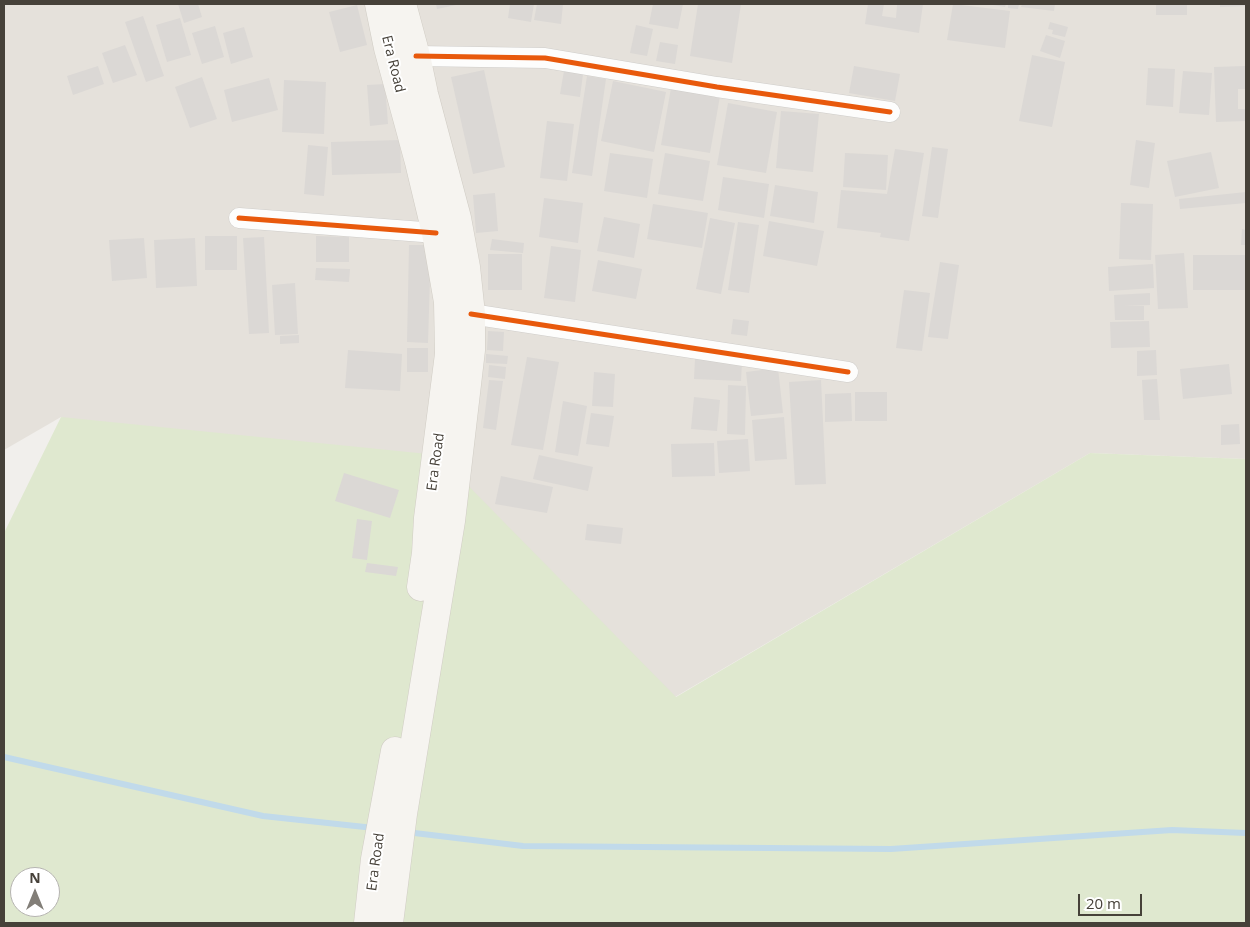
<!DOCTYPE html>
<style>
body{margin:0}
#map{position:relative;width:1250px;height:927px;overflow:hidden;background:#f1efec;font-family:"Open Sans",sans-serif}
canvas{display:block}
.frame{position:absolute;inset:0;border:5px solid #464139;pointer-events:none}
.north{position:absolute;left:10px;top:867px;width:50px;height:50px;box-sizing:border-box;background:#fff;border:1px solid #b5b3b0;border-radius:50%;rotate:0deg;font-size:14px;font-weight:700;line-height:20px;text-align:center;color:#464139}
.north::after{content:'';display:block;margin:auto;width:18px;height:22px;background:#827e78;clip-path:polygon(50% 0,100% 100%,50% 72%,0 100%)}
.scale{position:absolute;left:1078px;top:894px;width:64px;height:22px;box-sizing:border-box;border:2px solid #464139;border-top:0;padding-left:6px;font-size:15px;line-height:18px;white-space:nowrap;color:#464139;-webkit-text-stroke:4px #fff;paint-order:stroke}
</style>
<div id="map">
<canvas width="1250" height="927"></canvas>
<div class="frame"></div>
<div class="north">N</div>
<div class="scale">20 m</div>
</div>
<script>
const context = document.querySelector('canvas').getContext('2d');
context.lineJoin = 'round';
function paint(path, color) {
  context.fillStyle = color;
  context.fill(path, 'evenodd');
}
function strokePath(path, color, width, dash) {
  context.strokeStyle = color;
  context.lineWidth = width;
  context.lineCap = dash ? 'butt' : 'round';
  context.setLineDash(dash || []);
  context.stroke(path);
}
function drawText(font, color, halo, rows, align = 'center') {
  context.font = font + ' "Open Sans",sans-serif';
  context.lineWidth = 4;
  context.setLineDash([]);
  context.textBaseline = 'middle';
  context.strokeStyle = halo;
  context.fillStyle = color;
  for (const [text, x, y, turn = 0] of rows) {
    context.save();
    context.translate(x, y);
    context.rotate((+turn || 0) * Math.PI / 180);
    context.textAlign = isNaN(turn) ? turn : align;
    if (halo) context.strokeText(text, 0, 0);
    context.fillText(text, 0, 0);
    context.restore();
  }
}
paint(new Path2D(`
 M4,4H1246V459L1090,453L675,697L61,417L4,450Z`), '#e5e1db');
paint(new Path2D(`
 M61,417L438,455L676,697L1090,453L1246,459V923H4V533ZM20,877H50V907H20Z`), '#dfe8cf');
strokePath(new Path2D(`
 M4,757L263,816L374,828
 M406,832L523,846L891,849L1172,830L1246,833`), '#c1daea', 6);
paint(new Path2D(`
 M178,4H198L202,17L184,23Z
 M436,4H456V5L437,9Z
 M510,4H534L531,22L508,18Z
 M537,4H563L561,24L534,20Z
 M653,4H683L678,29L649,24Z
 M698,4H741L732,63L690,56Z
 M868,4H884L882,16L896,18L897,5H893V4H923L919,33L865,24Z
 M953,4L1010,11L1005,48L947,40Z
 M993,4H1006L1005,7L993,5Z
 M1008,4H1019L1018,9L1008,8Z
 M1022,4H1055L1054,11L1021,7Z
 M1156,4H1187V15H1156Z
 M1220,4H1246V6L1220,7Z
 M357,5L367,45L340,52L329,12Z
 M143,16L164,76L146,82L125,22Z
 M180,18L191,55L167,62L156,25Z
 M1050,22L1068,27L1065,37L1052,34L1053,30L1048,29Z
 M636,25L653,29L647,56L630,53Z
 M215,26L224,57L202,64L192,33Z
 M244,27L253,57L231,64L223,33Z
 M1046,35L1065,41L1060,58L1040,51Z
 M660,42L678,45L675,64L656,61Z
 M125,45L137,75L113,83L102,53Z
 M1032,55L1065,62L1052,127L1019,121Z
 M98,66L104,84L73,95L67,76Z
 M854,66L900,74L895,101L849,93Z
 M1246,66V89H1238V109H1246V121L1216,122L1214,67Z
 M1148,68L1175,69L1173,107L1146,105Z
 M484,70L505,167L473,174L451,77Z
 M564,71L583,74L580,97L560,94Z
 M1183,71L1212,73L1209,115L1179,113Z
 M587,76L606,79L592,176L572,173Z
 M202,77L217,119L190,128L175,87Z
 M269,78L278,110L232,122L224,90Z
 M284,80L326,82L324,134L282,132Z
 M613,81L666,92L654,152L601,141Z
 M385,84L388,124L370,126L367,85Z
 M671,88L720,96L710,153L661,145Z
 M728,103L777,112L766,173L717,165Z
 M781,111L819,114L813,172L776,168Z
 M547,121L574,124L567,181L540,178Z
 M400,140L401,173L332,175L331,142Z
 M1136,140L1155,143L1149,188L1130,185Z
 M308,145L328,147L324,196L304,194Z
 M932,147L948,149L938,218L922,216Z
 M895,149L924,153L909,241L880,237L881,233L837,228L841,190L887,194Z
 M1211,152L1219,188L1175,197L1167,161Z
 M610,153L653,159L647,198L604,191Z
 M665,153L710,161L703,201L658,194Z
 M845,153L888,155L886,190L843,187Z
 M723,177L769,184L764,218L718,210Z
 M775,185L818,192L814,223L770,216Z
 M1246,192V203L1180,209L1179,199Z
 M495,193L498,231L476,233L473,195Z
 M544,198L583,203L578,243L539,237Z
 M1121,203L1153,204L1151,260L1119,259Z
 M653,204L708,213L702,248L647,239Z
 M604,217L640,224L634,258L597,251Z
 M710,218L735,223L721,294L696,289Z
 M769,221L824,231L817,266L763,256Z
 M738,222L759,225L749,293L728,290Z
 M1242,229L1246,230V245H1241Z
 M205,236H237V270H205Z
 M316,236L349,237V262H316Z
 M264,237L269,333L249,334L243,238Z
 M144,238L147,278L112,281L109,240Z
 M195,238L197,286L156,288L154,240Z
 M492,239L524,243L523,253L490,250Z
 M409,245H431L428,343L407,342Z
 M551,246L581,250L575,302L544,298Z
 M1184,253L1188,308L1158,309L1155,255Z
 M488,254H522V290H488Z
 M1193,255H1246V290H1193Z
 M598,260L642,269L636,299L592,291Z
 M940,262L959,265L948,339L928,337Z
 M1153,264L1154,288L1109,291L1108,267Z
 M316,268L350,269L349,282L315,280Z
 M295,283L298,334L275,335L272,285Z
 M904,290L930,293L922,351L896,348Z
 M1150,293V305L1124,306H1144V320H1115L1114,295Z
 M733,319L749,321L747,336L731,334Z
 M1149,321L1150,347L1111,348L1110,322Z
 M488,331L504,332L503,351L487,350Z
 M299,335V343L280,344V336Z
 M407,348H428V372H407Z
 M348,350L402,354L400,391L345,388Z
 M1156,350L1157,375L1137,376V351Z
 M486,354L508,356L507,364L486,363Z
 M527,357L559,362L543,450L511,445Z
 M695,359L742,361L741,381L694,379Z
 M1229,364L1232,394L1183,399L1180,369Z
 M489,365L506,367L505,379L488,377Z
 M778,368L783,413L751,416L746,372Z
 M594,372L615,374L613,407L592,406Z
 M1157,379L1160,420H1144L1142,380Z
 M489,380L503,381L496,430L483,428Z
 M821,380L826,484L795,485L789,382Z
 M728,385L746,386L745,435L727,434Z
 M855,392H887V421H855Z
 M851,393L852,421L825,422V394Z
 M694,397L720,400L717,431L691,429Z
 M563,401L587,406L578,456L555,452Z
 M591,413L614,416L609,447L586,444Z
 M784,417L787,459L755,461L752,420Z
 M1239,424L1240,444L1221,445V425Z
 M748,439L750,471L719,473L717,441Z
 M714,443L715,476L672,477L671,444Z
 M539,455L593,467L588,491L533,479Z
 M344,473L399,490L390,518L335,501Z
 M501,476L553,487L547,513L495,504Z
 M357,519L372,521L367,560L352,558Z
 M587,524L623,528L621,544L585,540Z
 M367,563L398,567L396,576L365,572Z`), '#dbd8d5');
const minor = new Path2D(`
 M416,56L545,58L717,87L890,112
 M239,218L436,233
 M471,314L848,372`);
const secondary = new Path2D(`
 M379,4L388,48L419,162L436,233L448,302L449,354L428,518L426,553L421,587
 M368,923L375,859L395,751
 M389,923L403,814L451,521L471,350V314L466,267L457,218L424,94L416,56L402,4`);
strokePath(minor, '#cfcdca', 21);
strokePath(secondary, '#d0ccc4', 29);
strokePath(minor, '#fdfdfc', 20);
strokePath(secondary, '#f6f4f0', 28);
strokePath(new Path2D(`
 M416,56L545,58L717,87L890,112
 M239,218L436,233
 M471,314L848,372`), '#e8590c', 5);
drawText('14px', '#464139', '#fff', [
 ["Era Road",393,64,76],
 ["Era Road",436,462,-82],
 ["Era Road",376,862,-82]
]);
</script>
